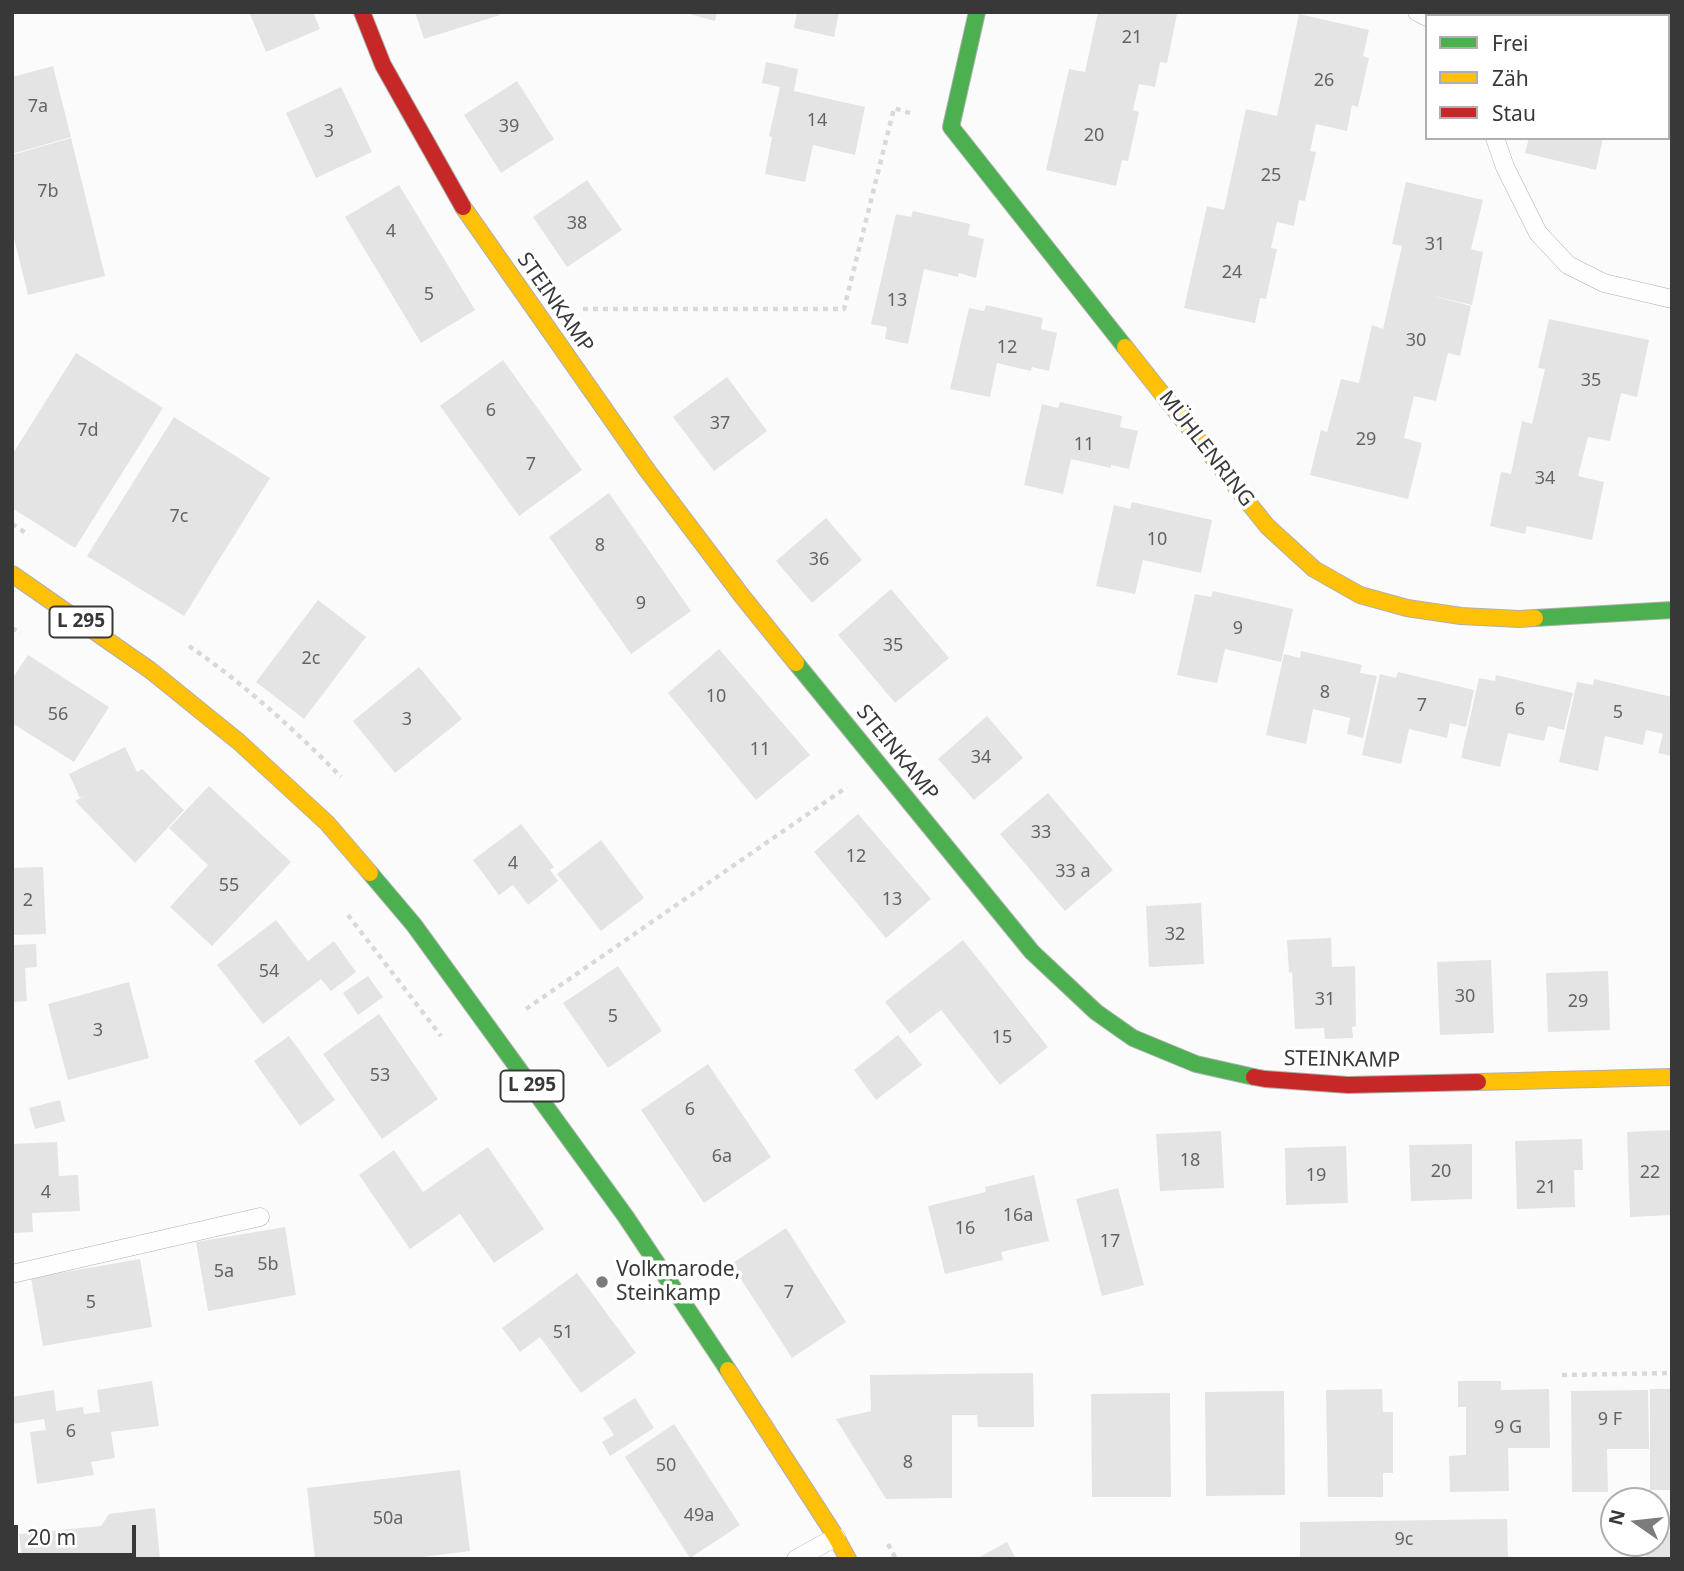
<!DOCTYPE html>
<meta charset="utf-8">
<style>
body{margin:0}
#map{position:relative;width:1684px;height:1571px;overflow:hidden;background:#fbfbfb;font-family:"Noto Sans",sans-serif}
canvas{display:block}
.frame{position:absolute;inset:0;border:14px solid #383839;pointer-events:none}
.legend{position:absolute;left:1425px;top:14px;width:245px;height:126px;box-sizing:border-box;background:#fff;border:2px solid #afafb0;margin:0;padding:9px 12px;list-style:none;font-size:21px;color:#383839}
.legend li{display:flex;align-items:center;gap:14px;height:35px}
.legend b{width:35px;border:2px solid #afafb0}
.north{position:absolute;left:1600px;top:1487px;width:70px;height:70px;box-sizing:border-box;background:#fff;border:2px solid #afafb0;border-radius:50%;rotate:284deg;font-size:19px;font-weight:700;line-height:28px;text-align:center;color:#383839}
.north::after{content:'';display:block;margin:auto;width:24px;height:32px;background:#7c7c7d;clip-path:polygon(50% 0,100% 100%,50% 72%,0 100%)}
.scale{position:absolute;left:14px;top:1525px;width:122px;height:32px;box-sizing:border-box;border:4px solid #383839;border-top:0;padding-left:9px;font-size:21px;line-height:24px;white-space:nowrap;color:#383839;-webkit-text-stroke:5px #fff;paint-order:stroke}
</style>
<div id="map">
<canvas width="1684" height="1571"></canvas>
<div class="frame"></div>
<ul class="legend">
<li><b style="height:9px;background:#4caf50"></b>Frei</li>
<li><b style="height:9px;background:#ffc107"></b>Zäh</li>
<li><b style="height:9px;background:#c62828"></b>Stau</li>
</ul>
<div class="north">N</div>
<div class="scale">20 m</div>
</div>
<script>
const context = document.querySelector('canvas').getContext('2d');
context.lineJoin = 'round';
function paint(path, color) {
  context.fillStyle = color;
  context.fill(path, 'evenodd');
}
function strokePath(path, color, width, dash) {
  context.strokeStyle = color;
  context.lineWidth = width;
  context.lineCap = dash ? 'butt' : 'round';
  context.setLineDash(dash || []);
  context.stroke(path);
}
function drawText(font, color, halo, rows, align = 'center') {
  context.font = font + ' "Noto Sans",sans-serif';
  context.lineWidth = 7;
  context.setLineDash([]);
  context.textBaseline = 'middle';
  context.strokeStyle = halo;
  context.fillStyle = color;
  for (const [text, x, y, turn = 0] of rows) {
    context.save();
    context.translate(x, y);
    context.rotate((+turn || 0) * Math.PI / 180);
    context.textAlign = isNaN(turn) ? turn : align;
    if (halo) context.strokeText(text, 0, 0);
    context.fillText(text, 0, 0);
    context.restore();
  }
}
paint(new Path2D(`
 M249,12H313L320,29L266,52Z
 M415,12H499L500,15L424,39Z
 M682,12H717L715,21Z
 M797,12H839L834,37L794,28Z
 M1098,12H1170L1177,14L1167,63L1160,62L1155,87L1139,84L1133,110L1139,112L1128,161L1122,160L1116,186L1046,170L1069,69L1085,72Z
 M1558,12H1574L1585,15L1557,16Z
 M1590,12H1663L1662,16H1593L1590,15Z
 M1299,14L1369,30L1363,56L1369,58L1358,107L1352,105L1347,131L1316,124L1310,151L1316,152L1305,201L1299,200L1294,226L1277,222L1271,248L1277,249L1266,299L1260,298L1255,323L1184,308L1207,206L1224,210L1246,109L1277,116Z
 M766,62L798,69L794,91L865,107L855,155L813,145L805,182L765,174L772,137L769,136L780,87L762,83Z
 M53,66L71,137L12,154V77Z
 M517,81L554,139L501,173L464,115Z
 M341,87L372,152L316,178L286,113Z
 M71,138L105,276L28,295L12,230V155Z
 M1529,138H1603L1596,170L1525,153Z
 M587,180L622,230L567,267L533,217Z
 M1406,182L1483,200L1471,249L1483,252L1472,305L1426,294L1471,306L1460,356L1448,353L1436,401L1414,396L1404,438L1422,443L1408,499L1310,475L1321,430L1327,432L1341,379L1359,383L1372,325L1383,329L1402,246L1392,244Z
 M399,185L475,310L421,343L345,217Z
 M913,211L970,224L968,235L984,239L976,278L959,273L958,277L924,269L908,344L885,339L887,327L871,324L896,214L911,217Z
 M986,305L1043,318L1041,329L1057,333L1049,371L1032,367L1031,371L997,363L990,397L950,389L969,308L984,311Z
 M1549,319L1649,340L1637,397L1621,393L1610,441L1588,437L1578,476L1604,482L1592,540L1527,526L1525,534L1490,526L1501,472L1511,474L1522,421L1532,424L1545,369L1538,368Z
 M76,353L163,408L75,548L12,508V455Z
 M503,360L582,470L519,516L440,406Z
 M727,377L767,431L714,471L673,417Z
 M1060,402L1122,416L1120,427L1138,431L1129,469L1111,465V468L1071,459L1063,494L1024,485L1042,404L1058,408Z
 M174,417L270,478L184,616L87,556Z
 M609,493L691,611L631,654L549,537Z
 M1132,502L1212,520L1201,573L1143,560L1135,594L1096,586L1114,505L1130,509Z
 M826,518L862,560L812,603L776,561Z
 M891,589L949,658L895,703L838,635Z
 M1213,591L1293,609L1281,662L1225,649L1217,683L1177,675L1195,594L1211,597Z
 M318,600L366,637L304,719L256,682Z
 M719,649L810,755L756,800L668,693Z
 M1301,651L1362,665L1360,673L1377,676L1363,738L1347,734L1350,718L1313,709L1306,744L1266,735L1284,654L1300,658Z
 M28,655L109,707L74,762L12,723V679Z
 M419,667L462,719L395,773L353,721Z
 M1398,672L1474,690L1466,727L1450,723L1447,738L1409,729L1401,764L1362,755L1380,674L1396,678Z
 M1496,675L1573,693L1564,730L1548,726L1544,741L1508,733L1500,767L1461,758L1479,678L1495,681Z
 M1594,679L1672,697V756L1658,753L1663,734L1646,730L1643,745L1605,736L1598,771L1559,762L1577,682L1593,685Z
 M987,716L1023,758L974,800L938,759Z
 M125,747L137,772L142,769L184,810L135,863L75,801L89,794L80,798L69,774Z
 M209,786L291,862L212,946L170,907L208,865L169,828Z
 M1048,793L1113,870L1065,911L1000,834Z
 M858,814L931,899L886,938L814,852Z
 M521,824L554,867L550,870L558,881L528,905L513,885L499,895L473,860Z
 M601,840L644,898L601,931L557,874Z
 M43,867L46,934L12,935V868Z
 M1201,903L1204,964L1149,967L1146,906Z
 M276,920L308,961L334,941L356,972L331,991L321,979L263,1024L217,965Z
 M1331,938L1332,967L1355,966L1356,1026L1352,1027L1353,1038L1325,1039L1324,1028L1295,1029L1292,972L1289,973L1287,940Z
 M963,940L1048,1047L1000,1085L941,1010L910,1034L885,1002Z
 M36,944L37,967L25,968L27,1001L12,1002V945Z
 M1491,960L1494,1033L1440,1035L1437,962Z
 M618,966L662,1031L608,1068L563,1003Z
 M1608,971L1610,1030L1548,1032L1546,973Z
 M368,976L383,997L358,1015L343,993Z
 M129,982L149,1058L68,1080L48,1004Z
 M379,1014L438,1099L382,1139L323,1054Z
 M898,1035L922,1065L876,1100L854,1070Z
 M289,1036L335,1100L300,1126L254,1061Z
 M708,1064L771,1157L704,1203L641,1110Z
 M60,1100L65,1121L35,1129L29,1108Z
 M1672,1130V1215L1630,1217L1627,1132Z
 M1221,1131L1224,1188L1160,1191L1156,1134Z
 M1582,1139L1583,1170H1574L1575,1207L1517,1209L1515,1141Z
 M57,1142L59,1176L78,1175L80,1211L32,1213L33,1232L12,1233V1144Z
 M1472,1144V1199L1411,1201L1409,1145Z
 M1346,1146L1348,1203L1286,1205L1285,1148Z
 M488,1147L544,1229L494,1263L460,1214L410,1249L359,1175L394,1150L423,1192Z
 M1034,1175L1049,1241L1001,1252L1003,1260L945,1274L928,1206L986,1192L985,1187Z
 M1118,1188L1144,1285L1102,1296L1076,1199Z
 M285,1227L296,1295L208,1311L196,1242Z
 M786,1228L846,1322L792,1358L731,1264Z
 M140,1259L152,1327L43,1346L31,1278Z
 M577,1273L636,1353L581,1393L540,1337L520,1352L502,1328Z
 M1033,1373L1034,1427H978L977,1415H952V1498L886,1499L836,1419L871,1411L870,1375Z
 M152,1381L159,1426L111,1432L115,1458L91,1462L94,1475L37,1484L30,1432L46,1430L44,1419L12,1424V1397L54,1390L56,1411L83,1407L84,1414L100,1412L97,1390Z
 M1458,1381H1501V1390L1549,1389L1550,1448H1508L1509,1491L1450,1492L1449,1456L1466,1455V1407H1458Z
 M1382,1389L1383,1412H1393V1473H1383V1497H1328L1326,1390Z
 M1650,1389H1672V1490H1650Z
 M1648,1390L1649,1449H1607L1608,1492H1572L1571,1391Z
 M1284,1391L1285,1495L1206,1496L1205,1392Z
 M1170,1393L1171,1497H1092L1091,1394Z
 M635,1398L654,1428L610,1456L602,1442L614,1435L603,1418Z
 M674,1424L740,1525L690,1558L625,1457Z
 M460,1470L470,1551L407,1559H315L307,1488Z
 M155,1508L160,1559H22L19,1534L101,1526L109,1514Z
 M1507,1519L1508,1559H1300V1522Z
 M1656,1532H1672V1559H1646L1645,1543H1656Z
 M1007,1542L1016,1559H976Z`), '#e4e4e4');
const lane = new Path2D(`
 M1417,12L1427,17
 M1495,138L1505,167L1538,233L1568,265L1604,283L1672,299
 M12,1274L260,1217
 M796,1559L836,1537`);
const fast = new Path2D(`
 M977,12L951,127L1125,347
 M1535,618L1672,610
 M796,663L1032,952L1096,1012L1133,1038L1196,1064L1254,1077
 M370,873L414,925L626,1217L728,1370`);
const slow = new Path2D(`
 M463,207L647,470L742,596L796,663
 M1125,347L1267,526L1314,569L1360,595L1407,608L1461,616L1519,619L1535,618
 M12,574L150,670L239,742L327,823L370,873
 M1478,1082L1672,1077
 M728,1370L836,1537L848,1559`);
const jam = new Path2D(`
 M362,12L383,65L463,207
 M1254,1077L1265,1079L1348,1085L1478,1082`);
strokePath(lane, '#afafaf', 19);
strokePath(fast, '#afafaf', 18);
strokePath(slow, '#afafaf', 18);
strokePath(jam, '#afafaf', 18);
strokePath(new Path2D(`
 M1539,16L1540,12
 M583,309H844L894,108L913,114
 M12,524L29,535
 M12,628L21,633
 M189,646C243,683 295,730 341,777
 M348,915L441,1036
 M526,1009L847,787
 M1562,1375L1672,1373
 M888,1544L896,1559`), '#d9d9d9', 4.5, [5, 5]);
strokePath(lane, '#fefefe', 18);
strokePath(fast, '#4caf50', 16);
strokePath(slow, '#ffc107', 16);
strokePath(jam, '#c62828', 16);
for (const [x, y, r, color] of [
 [602,1282,7,"#7c7c7d"]
]) {
  const dot = new Path2D();
  dot.arc(x, y, r, 0, 2 * Math.PI);
  context.fillStyle = color;
  context.fill(dot);
  strokePath(dot, '#fff', 2.5);
}
drawText('18px', '#646465', null, [
 ["21",1132,38],
 ["26",1324,81],
 ["7a",38,107],
 ["14",817,121],
 ["39",509,127],
 ["3",329,132],
 ["20",1094,136],
 ["25",1271,176],
 ["7b",48,192],
 ["38",577,224],
 ["4",391,232],
 ["31",1435,245],
 ["24",1232,273],
 ["5",429,295],
 ["13",897,301],
 ["30",1416,341],
 ["12",1007,348],
 ["35",1591,381],
 ["6",491,411],
 ["37",720,424],
 ["7d",88,431],
 ["29",1366,440],
 ["11",1084,445],
 ["7",531,465],
 ["34",1545,479],
 ["7c",179,517],
 ["10",1157,540],
 ["8",600,546],
 ["36",819,560],
 ["9",641,604],
 ["9",1238,629],
 ["35",893,646],
 ["2c",311,659],
 ["8",1325,693],
 ["10",716,697],
 ["7",1422,706],
 ["6",1520,710],
 ["5",1618,713],
 ["56",58,715],
 ["3",407,720],
 ["11",760,750],
 ["34",981,758],
 ["33",1041,833],
 ["12",856,857],
 ["4",513,864],
 ["33 a",1073,872],
 ["55",229,886],
 ["13",892,900],
 ["2",28,901],
 ["32",1175,935],
 ["54",269,972],
 ["30",1465,997],
 ["31",1325,1000],
 ["29",1578,1002],
 ["5",613,1017],
 ["3",98,1031],
 ["15",1002,1038],
 ["53",380,1076],
 ["6",690,1110],
 ["6a",722,1157],
 ["18",1190,1161],
 ["20",1441,1172],
 ["22",1650,1173],
 ["19",1316,1176],
 ["21",1546,1188],
 ["4",46,1193],
 ["16a",1018,1216],
 ["16",965,1229],
 ["17",1110,1242],
 ["5b",268,1265],
 ["5a",224,1272],
 ["7",789,1293],
 ["5",91,1303],
 ["51",563,1333],
 ["9 F",1610,1420],
 ["9 G",1508,1428],
 ["6",71,1432],
 ["8",908,1463],
 ["50",666,1466],
 ["49a",699,1516],
 ["50a",388,1519],
 ["9c",1404,1540]
]);
for (const [x, y, w] of [
 [81,622,63],
 [532,1086,63]
]) {
  const box = new Path2D();
  box.roundRect(x - w / 2, y - 15.5, w, 31, 5);
  context.fillStyle = '#fff';
  context.fill(box);
  strokePath(box, '#383839', 2);
}
drawText('bold 19px', '#383839', null, [
 ["L 295",81,622],
 ["L 295",532,1086]
]);
drawText('21px', '#383839', '#fff', [
 ["STEINKAMP",555,303,55],
 ["MÜHLENRING",1206,449,52],
 ["STEINKAMP",897,753,51],
 ["STEINKAMP",1342,1060,1]
]);
drawText('21px', '#383839', '#fff', [
 ["Volkmarode,",616,1270],
 ["Steinkamp",616,1294]
], 'left');
</script>
